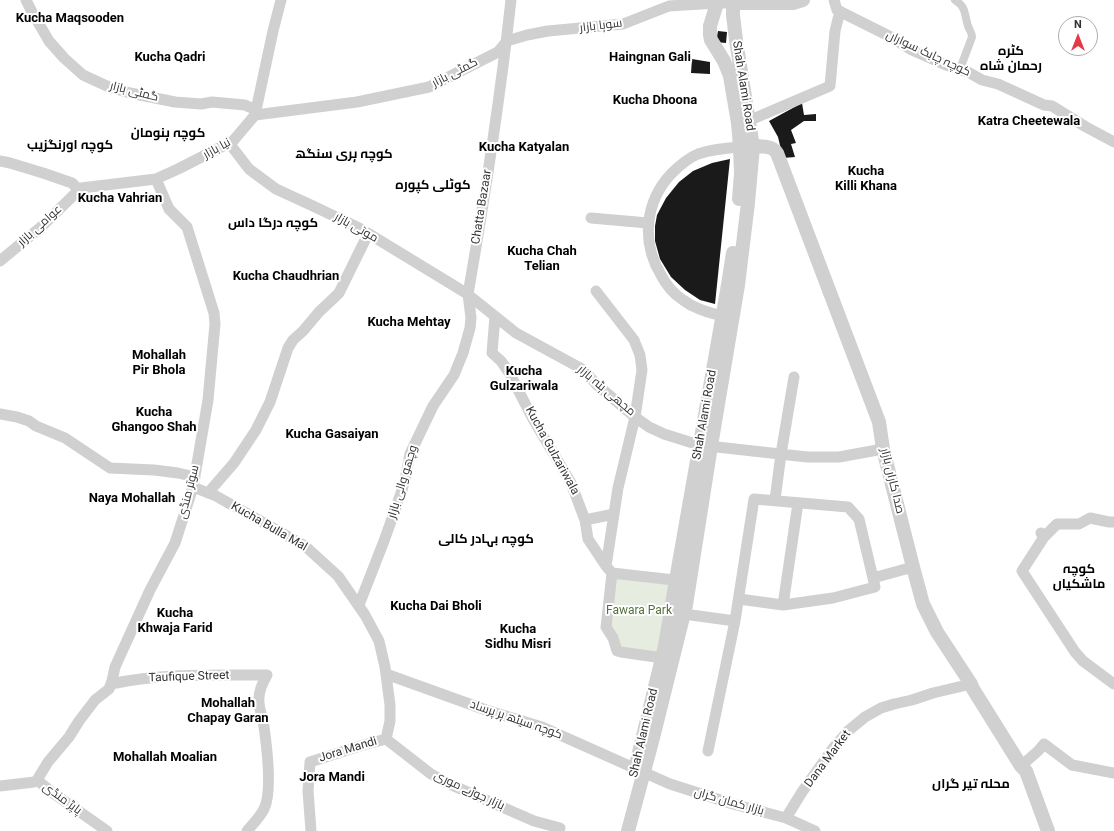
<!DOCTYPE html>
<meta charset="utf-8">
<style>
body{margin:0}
#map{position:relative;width:1114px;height:831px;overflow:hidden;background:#fff;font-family:Roboto,sans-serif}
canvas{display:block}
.north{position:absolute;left:1058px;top:16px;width:40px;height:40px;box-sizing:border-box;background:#fff;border:1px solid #adadad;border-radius:50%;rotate:0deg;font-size:11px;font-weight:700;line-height:16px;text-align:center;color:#333}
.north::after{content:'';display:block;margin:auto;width:14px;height:18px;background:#e63946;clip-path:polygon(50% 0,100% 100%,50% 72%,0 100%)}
</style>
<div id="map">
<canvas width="1114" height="831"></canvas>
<div class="north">N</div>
</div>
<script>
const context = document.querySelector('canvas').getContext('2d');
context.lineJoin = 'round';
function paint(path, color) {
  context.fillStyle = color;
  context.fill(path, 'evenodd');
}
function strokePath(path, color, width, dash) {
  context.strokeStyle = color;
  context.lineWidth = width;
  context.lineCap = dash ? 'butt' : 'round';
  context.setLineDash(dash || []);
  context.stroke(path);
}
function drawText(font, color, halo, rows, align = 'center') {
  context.font = font + ' Roboto,Cairo,sans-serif';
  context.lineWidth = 4;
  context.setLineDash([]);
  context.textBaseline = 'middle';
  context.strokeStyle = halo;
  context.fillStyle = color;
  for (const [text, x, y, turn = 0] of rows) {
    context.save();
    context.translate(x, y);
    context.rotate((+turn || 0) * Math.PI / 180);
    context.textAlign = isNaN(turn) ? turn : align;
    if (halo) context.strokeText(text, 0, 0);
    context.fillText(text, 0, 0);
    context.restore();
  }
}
paint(new Path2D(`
 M612,573L676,580L662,658L621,652L610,634Z`), '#e6ecdf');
paint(new Path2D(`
 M718,31L727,32L726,43L716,42Z
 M692,59L710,62V74L691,73Z
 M802,103L804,115L816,114V121H804L791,130L796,143L791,144L795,157L783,158L778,137L769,121Z
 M730,159L715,304L700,300L685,290L671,277L660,259L655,241V226L657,215L666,198L679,182L693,171L712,163Z`), '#1a1a1a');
strokePath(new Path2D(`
 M955,0C967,8 964,14 968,26C969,30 972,32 972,37L960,69`), '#d0d0d0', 8);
strokePath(new Path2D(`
 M26,0L32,12L49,41L64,58L83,75L109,87L130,93L175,102L201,104L212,102L245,105L256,110
 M834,0L837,10L889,36L912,50L946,65L968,72L982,80L998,84L1009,89L1044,105L1052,106L1086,127L1114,142
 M507,41L527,35L548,31L623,24L669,6L717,3H733L734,0
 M255,115L357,102L429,87L498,52L507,41
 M742,122L748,121L830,86L835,31L840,11
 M229,143L249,169L276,189L313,206L361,229L466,293L516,333L584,370L596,384L635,417L649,427L664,434L699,445L807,457H839L883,449
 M0,161L10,163L43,173L72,183L79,190
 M591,218L648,223
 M0,261L41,227L81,188L156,179L178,169L233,141L255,115L273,31L281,0
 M596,291L634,340L640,355L642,370L635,417L618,488L606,566L612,573
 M495,316L492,353L501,361L510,374L533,419L571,483L585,520L588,539L606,566
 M722,316C708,312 695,309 683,300C674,294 666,285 661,275C641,242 645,202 671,174C679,166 688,158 698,154C712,149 726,148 740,147
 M0,414L17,417L29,421L36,426L65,438L110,468L154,470L178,473L195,477
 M193,487L216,496L305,546L338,576L365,615L379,641L385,667L390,705V721L386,739
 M208,493L234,463L256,430L270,402L288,348L293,340L303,331L319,312L339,293L368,234
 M775,500L781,454L794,377
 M585,520L614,514
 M1041,533L1044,537L1022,571L1075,652L1083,661L1114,684
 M1044,537L1057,524H1079L1090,518L1109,522H1114
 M739,599L783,605L833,598L875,587L873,578L913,567
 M359,605L384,541L401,493L405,480L410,454L433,406L454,375L463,353L470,328L471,318L468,294C485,197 500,99 511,0
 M783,605L798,503
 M684,614L735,621
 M670,659L621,652L617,651L613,638L606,627L612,573L683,581
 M386,674L486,710L542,727L670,784L733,804L786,818L815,831
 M111,684C162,673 215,675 267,675C263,682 259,690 259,698C258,705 261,713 263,720C266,740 273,791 264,809C260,817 253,824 247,831
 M386,739L431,774L447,783L534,821L560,828
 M708,751L735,621L754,499L848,507L859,519L873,578
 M1021,766L1038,751L1044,744L1072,765L1114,773
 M37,780L48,762L69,737L79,721L95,700L109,689L112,681L115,667L150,590L175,543L193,487L208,400L215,324L214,313L187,227L169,209L156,179
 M37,780L53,793L107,831
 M0,786L34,782L37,780
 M786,818L802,792L834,747L848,731L865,717L881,708L894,704L912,700L933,693L971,684
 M311,831L308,791L310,762L360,746L386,739`), '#d0d0d0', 11);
strokePath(new Path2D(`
 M718,0L710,26V35L711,40L724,61L730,76L738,123L740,147L741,174L739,199
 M743,147C753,147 771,143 777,153L879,422L883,449L913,567L923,604L937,632L971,684L973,689L1021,766L1026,771L1048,831
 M636,765L665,646L676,580L728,285L733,253
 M628,831L653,738L686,605L711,446L738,285L748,203L753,147L736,40L733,15V3H793L803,0`), '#d0d0d0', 14);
drawText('12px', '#333', '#fff', [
 ["سوہا بازار",601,26,-7],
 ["کوچہ چابک سواراں",928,54,25],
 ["گمٹی بازار",455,73,-27],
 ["Shah Alami Road",743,86,81],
 ["گمٹی بازار",134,92,14],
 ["نیا بازار",217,149,-29],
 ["Chatta Bazaar",482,207,-81],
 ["عوامی بازار",40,226,-42],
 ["موتی بازار",356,228,29],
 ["مچھی ہٹہ بازار",606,391,40],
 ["Shah Alami Road",705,415,-80],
 ["Kucha Gulzariwala",552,451,61],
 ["صدا کاراں بازار",892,481,76],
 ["وچھو والی بازار",403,482,-73],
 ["سوتر منڈی",189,492,-76],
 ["Kucha Bulla Mal",269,527,30],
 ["Taufique Street",189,677,-2],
 ["کوچہ سیٹھ ہر پرساد",516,720,19],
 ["Shah Alami Road",644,733,-77],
 ["Jora Mandi",348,750,-17],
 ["Dana Market",828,759,-53],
 ["بازار جوڑے موری",469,791,25],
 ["پاپڑ منڈی",62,799,36],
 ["بازار کمان گراں",729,802,16]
]);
drawText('12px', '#56703f', '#fff', [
 ["Fawara Park",639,611]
]);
drawText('bold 13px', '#000', '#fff', [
 ["Kucha Maqsooden",70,19],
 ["کٹرہ",1011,52],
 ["رحمان شاہ",1011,67],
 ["Kucha Qadri",170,58],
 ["Haingnan Gali",650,58],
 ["Kucha Dhoona",655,101],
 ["Katra Cheetewala",1029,122],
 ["کوچہ ہنومان",168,134],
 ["کوچہ اورنگزیب",70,146],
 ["Kucha Katyalan",524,148],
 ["کوچہ ہری سنگھ",344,155],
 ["Kucha",866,172],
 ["Killi Khana",866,187],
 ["کوٹلی کپورہ",433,186],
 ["Kucha Vahrian",120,199],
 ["کوچہ درگا داس",273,224],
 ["Kucha Chah",542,252],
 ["Telian",542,267],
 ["Kucha Chaudhrian",286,277],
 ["Kucha Mehtay",409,323],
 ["Mohallah",159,356],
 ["Pir Bhola",159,371],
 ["Kucha",524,372],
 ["Gulzariwala",524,387],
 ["Kucha",154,413],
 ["Ghangoo Shah",154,428],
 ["Kucha Gasaiyan",332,435],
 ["Naya Mohallah",132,499],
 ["کوچہ بہادر کالی",486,540],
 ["کوچہ",1079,570],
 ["ماشکیاں",1079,585],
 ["Kucha Dai Bholi",436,607],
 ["Kucha",175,614],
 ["Khwaja Farid",175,629],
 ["Kucha",518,630],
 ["Sidhu Misri",518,645],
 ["Mohallah",228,704],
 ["Chapay Garan",228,719],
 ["Mohallah Moalian",165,758],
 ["Jora Mandi",332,778],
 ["محلہ تیر گراں",971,785]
]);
</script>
